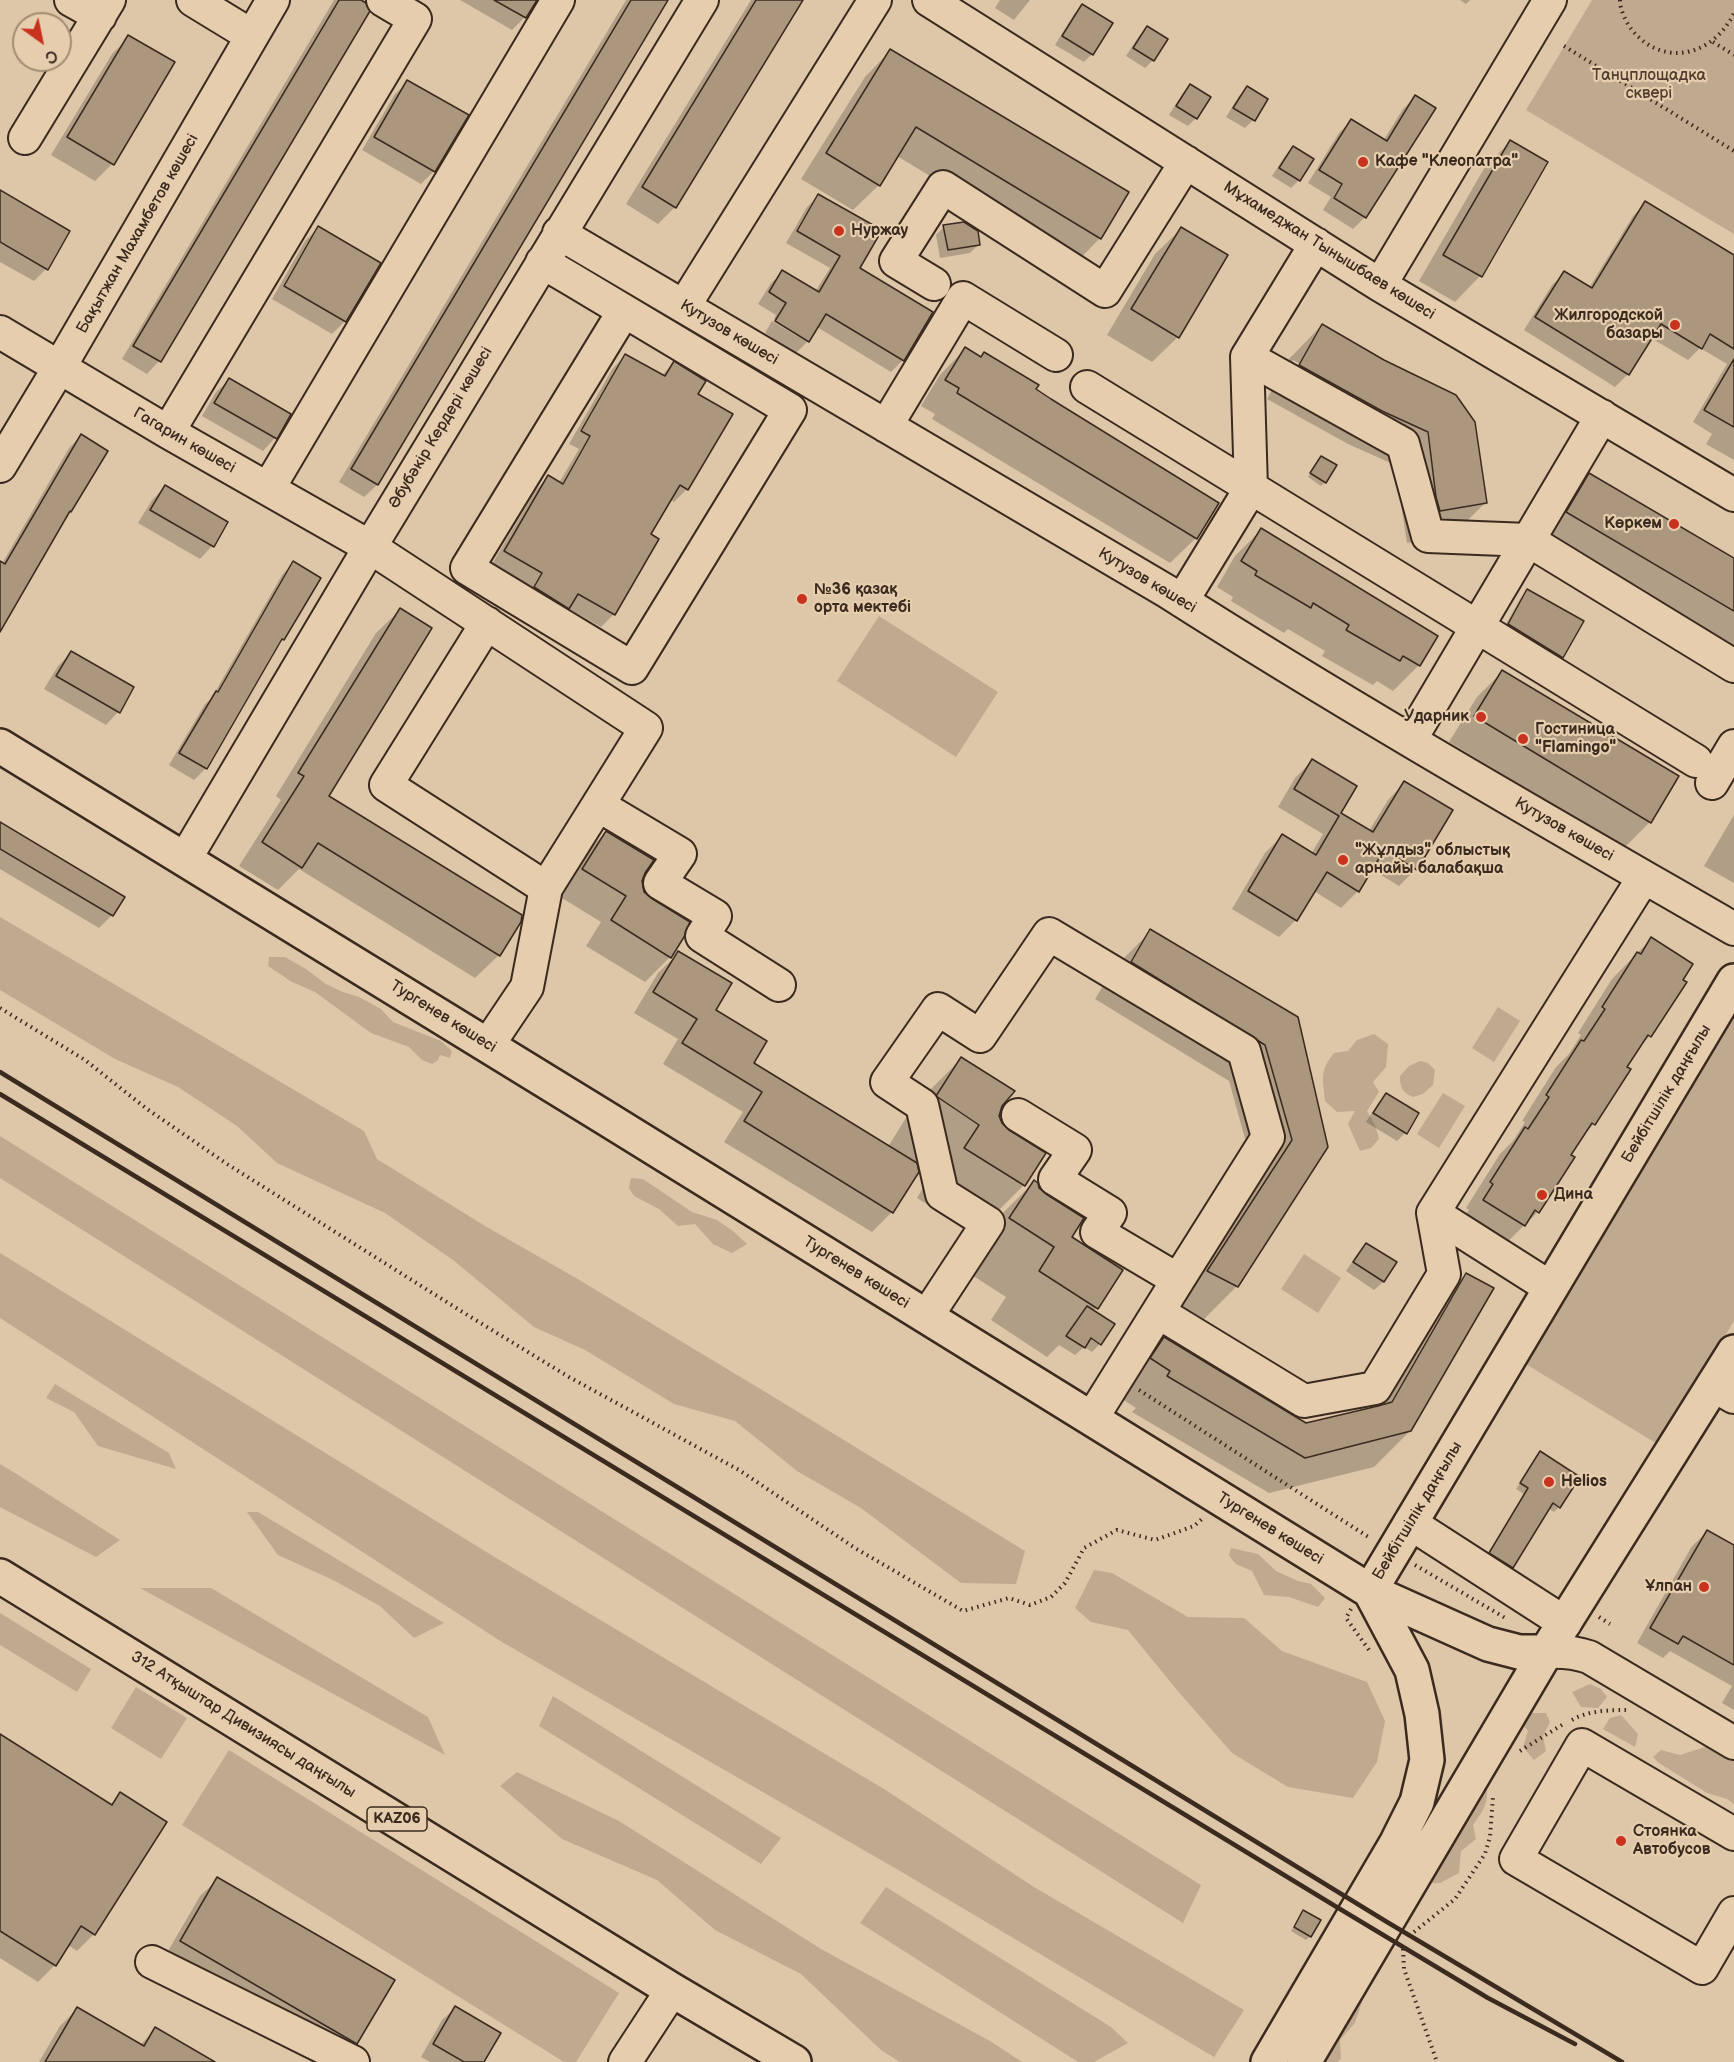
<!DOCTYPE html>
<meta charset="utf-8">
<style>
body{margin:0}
#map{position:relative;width:1734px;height:2062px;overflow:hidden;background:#dec6a8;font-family:"Balsamiq Sans",sans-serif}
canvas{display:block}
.north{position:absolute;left:12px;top:12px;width:60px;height:60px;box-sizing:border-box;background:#e5cdae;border:2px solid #a18c74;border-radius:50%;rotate:147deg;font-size:16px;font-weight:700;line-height:24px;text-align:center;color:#3b2a1e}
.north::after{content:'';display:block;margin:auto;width:21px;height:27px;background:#c8321e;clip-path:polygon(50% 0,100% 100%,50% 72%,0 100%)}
</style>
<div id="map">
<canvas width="1734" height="2062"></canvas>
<div class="north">С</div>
</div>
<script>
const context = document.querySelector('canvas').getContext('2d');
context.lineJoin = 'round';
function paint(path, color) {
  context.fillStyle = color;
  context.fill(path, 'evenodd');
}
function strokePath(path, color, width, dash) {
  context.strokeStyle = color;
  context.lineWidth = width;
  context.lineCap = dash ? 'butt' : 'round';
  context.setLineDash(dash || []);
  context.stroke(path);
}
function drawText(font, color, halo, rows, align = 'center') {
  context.font = font + ' "Balsamiq Sans",sans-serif';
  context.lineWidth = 4.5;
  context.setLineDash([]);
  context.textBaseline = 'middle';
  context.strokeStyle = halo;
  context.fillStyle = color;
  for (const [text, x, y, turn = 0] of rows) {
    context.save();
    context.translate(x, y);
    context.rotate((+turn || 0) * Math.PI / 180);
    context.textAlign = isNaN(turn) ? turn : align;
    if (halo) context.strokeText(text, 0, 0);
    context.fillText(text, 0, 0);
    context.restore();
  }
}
paint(new Path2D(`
 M1592,0H1734V234L1526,110Z
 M879,616L998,692L956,757L837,681Z
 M0,917L364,1131L377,1159L485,1226L576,1278L777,1399L1025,1551L1016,1584L961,1583L861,1508L797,1471L735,1421L674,1404L585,1350L534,1327L453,1260L385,1213L277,1163L237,1126L178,1087L115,1059L0,990Z
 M269,957H285L306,969L326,984L343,992L359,997L381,1009L393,1022L441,1041L452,1051L450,1058L440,1055L438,1060L432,1064L422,1060L409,1047L371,1033L315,992L292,982L268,966Z
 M1498,1007L1520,1021L1494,1062L1472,1048Z
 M1734,1008V1321L1659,1445L1519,1360Z
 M1374,1034L1388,1044L1386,1067L1373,1082L1379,1092L1367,1111L1376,1127L1379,1139L1371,1148L1360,1151L1348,1124L1355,1111L1337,1112L1325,1101C1323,1079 1319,1071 1334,1053L1348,1051L1357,1040Z
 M1420,1061L1428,1063L1435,1070L1433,1085L1423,1094L1413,1097C1402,1092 1400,1088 1400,1076L1409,1066Z
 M1443,1093L1465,1106L1439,1148L1417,1134Z
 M0,1136L1201,1885L1183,1923L0,1178Z
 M631,1178L643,1179L692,1212L717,1220L733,1231L747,1244L732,1253L713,1244L695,1224L678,1226L659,1209L634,1196L629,1188Z
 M0,1253L493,1556L884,1789L1034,1887L1244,2010L1214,2057L900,1871L502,1642L0,1318Z
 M1304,1254L1341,1278L1318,1313L1281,1289Z
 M55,1384L169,1453L176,1469L98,1446L74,1412L46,1398Z
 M0,1464L15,1473L120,1540L96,1557L0,1507Z
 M247,1512H258L444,1623L414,1638L380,1606L335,1581L278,1555Z
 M1231,1548L1258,1554L1276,1571L1298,1581L1311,1584L1325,1598L1318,1607L1289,1597L1264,1595L1252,1571L1236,1564L1229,1556Z
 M1094,1570L1112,1573L1188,1617L1244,1618L1282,1651L1367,1682L1385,1721L1377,1762L1353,1798L1288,1787L1232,1753L1177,1690L1128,1630L1091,1622L1075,1608Z
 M140,1588H211L428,1717L445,1755Z
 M0,1613L91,1669L77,1692L0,1645Z
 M1590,1684L1601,1689L1607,1697L1598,1708L1581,1707L1572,1692Z
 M136,1687L187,1718L161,1759L111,1728Z
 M553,1696L781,1838L761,1864L539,1726Z
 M1530,1713H1546L1550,1722L1543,1736L1546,1751L1534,1760L1523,1747L1528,1731L1523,1725Z
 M1621,1715L1638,1734L1635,1747L1603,1729L1610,1718Z
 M1708,1746L1734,1757V1804L1727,1799L1707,1793L1659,1763L1653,1757L1661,1750L1680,1755Z
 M229,1750L619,1993L576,2062H564L182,1825Z
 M517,1772L619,1821L821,1949L990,2041L1022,2062H900L881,2050L801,1974L715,1930L657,1880L562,1839L500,1786Z
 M1485,1778C1490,1800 1486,1807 1473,1825L1476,1839L1461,1851L1459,1873L1440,1883L1419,1884Z
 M886,1887L1111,2027L1128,2043L1094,2062H1078L860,1923Z
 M1362,2002L1355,2023L1340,2040L1341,2059L1338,2062H1323L1329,2054V2046L1354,2003Z`), '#c0aa8f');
paint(new Path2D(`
 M334,0H364L368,11L159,361L147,374L122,359Z
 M460,0H536L525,17L512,30Z
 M626,0H665L377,485L364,497L339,482Z
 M751,0H802L675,207L658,224L626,204Z
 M1000,0H1030L1014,20L995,8Z
 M1460,0H1470L1466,4Z
 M1082,6L1092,54L1084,62L1055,45L1074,14Z
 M1147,28L1153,60L1145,68L1126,56L1139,36Z
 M129,37L112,164L95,181L51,155L112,54Z
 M890,51L1126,193L1100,238L1075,264L897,156L879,185L853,210L801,179L865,77Z
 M408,82L434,171L421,184L362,150L395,94Z
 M1190,86L1196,118L1188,126L1169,115L1182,94Z
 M1247,88L1266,100L1253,120L1245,128L1226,117L1239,96Z
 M1415,97L1365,217L1353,229L1323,210L1331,197L1308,183L1339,133L1351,121L1383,141L1403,109Z
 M1510,142L1546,163L1480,276L1455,302L1419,281L1485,167Z
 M1293,148L1299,180L1291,188L1272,176L1285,156Z
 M0,192L46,269L34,281L0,262Z
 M819,195L858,269L903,360L891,372L817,327L807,342V339L774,319L776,315L758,304L771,283L783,272L815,292L830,268L786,243L807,207Z
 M1645,203L1734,256V460L1706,444L1712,434L1693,422L1727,364L1700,348L1688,360L1651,338L1628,374L1615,387L1524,330L1552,285L1565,273L1589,288L1633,216Z
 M944,227L979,244L970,253L940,258L936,235Z
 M318,228L345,321L332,334L272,299L305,241Z
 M1181,229L1178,337L1152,362L1107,335L1155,254Z
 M772,321L807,342L796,353L765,333Z
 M1322,325L1384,361L1485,503L1452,536L1407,543L1395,465L1348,444L1267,399L1289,359ZM1293,360L1344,389L1351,393L1349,395L1292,363Z
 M965,349L1034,389L1196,538L1170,563L932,419L935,414L921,406L940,375Z
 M626,355L661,376L674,363L696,394L687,489L674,502L670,499L649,534L657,539L614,614L601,627L568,608L555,620L522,600L531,586L492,564L536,490L548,477L559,483L579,449L569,444L613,368Z
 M229,380L289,415L275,438L263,451L202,416L216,392Z
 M81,436L106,451L70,511L65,517L0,629V567L69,448Z
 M1321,458L1325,482L1321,486L1308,477Z
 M1590,475L1734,560V651L1542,538L1564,500Z
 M165,487L212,546L200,559L138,523L152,500Z
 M1261,530L1419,665L1393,691L1377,681L1373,685L1322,656L1325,651L1288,629L1284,633L1231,601L1233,597L1217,587L1235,556Z
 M293,563L283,639L277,644L206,768L194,780L169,765L205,704L211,699L282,575Z
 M1528,591L1582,622L1562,657L1554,666L1501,633L1520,599Z
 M400,610L327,796L499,955L475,978L299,869L278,890L239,866L281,800L276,796L376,633Z
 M71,653L118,712L106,725L44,689L58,666Z
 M1502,672L1650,822L1625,847L1449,742L1477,697Z
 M1312,761L1339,813L1369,831L1388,800L1405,782L1416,869L1399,886L1371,869L1358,891L1341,908L1314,891L1296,920L1279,937L1232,909L1265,853L1282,836L1311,854L1323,834L1278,807L1295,778Z
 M1734,815V883L1704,866Z
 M0,824L123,897L112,915L99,928L0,869Z
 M606,832L644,872L641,881L643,893L670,957L645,982L586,946L601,922L557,895L581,858Z
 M1151,931L1297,1018L1327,1147L1237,1286L1200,1323L1171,1308L1256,1178L1229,1081L1095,999L1114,968Z
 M1651,939L1650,1036L1637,1049L1625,1068L1594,1124L1579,1139L1538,1212L1498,1251L1459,1226L1469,1210L1466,1208L1500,1154L1513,1141L1525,1122L1522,1121L1556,1067L1569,1054L1581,1035L1578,1033L1612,979Z
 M679,953L713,1010L752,1064L888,1147L912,1108L961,1059L1001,1105L998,1116L1024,1185L975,1234L917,1198L931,1174L915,1163L892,1212L872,1232L724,1142L743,1112L663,1064L678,1039L634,1013L658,973Z
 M1386,1095L1405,1133L1397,1141L1366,1122L1378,1103Z
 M1034,1182L1070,1237L1096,1308L1093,1311L1100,1344L1092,1352L1084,1347L1075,1355L1059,1345L1047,1357L991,1320L1006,1297L961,1268L985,1231Z
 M1366,1244L1395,1263L1383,1282L1374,1290L1346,1271L1358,1253Z
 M1467,1275L1410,1431L1374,1467L1269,1493L1132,1412L1136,1408L1116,1395L1128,1375L1164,1339L1306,1424L1375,1408L1431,1311Z
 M1540,1453L1559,1507L1554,1512L1548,1508L1512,1567L1507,1573L1485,1559L1524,1494L1516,1489Z
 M1707,1532L1734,1547V1710L1722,1703L1732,1686L1670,1651L1663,1658L1637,1643L1692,1546Z
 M0,1736L110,1805L120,1794L94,1934L77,1951L68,1945L55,1965L38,1982L0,1958Z
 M218,1879L356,2043L339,2060L164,1958L200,1896Z
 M1303,1912L1310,1936L1306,1940L1291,1931Z
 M455,2008L482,2062H430L421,2057L442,2020Z
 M77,2009L140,2045L156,2029L212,2062H39L60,2026Z`), '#0003');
const building = new Path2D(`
 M339,0H361L366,3L370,11L161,362L133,346Z
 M494,0H537L526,18Z
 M631,0H668L378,485L351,469Z
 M756,0H803L676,208L642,187Z
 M1082,4L1113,23L1093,55L1062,36Z
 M1147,26L1168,39L1154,61L1133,48Z
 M128,35L175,62L114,165L67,137Z
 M890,49L1129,192L1101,239L916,127L880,186L826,153Z
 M407,80L469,115L435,172L374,137Z
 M1190,84L1211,97L1197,119L1176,106Z
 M1247,86L1268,99L1255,121L1233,108Z
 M1415,95L1436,108L1366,218L1334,198L1342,184L1319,170L1351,119L1387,141Z
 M1510,140L1548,162L1482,277L1443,255Z
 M1293,146L1314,159L1300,181L1279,168Z
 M0,190L70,231L48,270L0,242Z
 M818,194L882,230L860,268L933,312L904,361L826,314L809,342L775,321L786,303L769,292L782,270L819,292L840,256L797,231Z
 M1645,201L1734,255V349L1710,334L1702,349L1661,324L1629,375L1535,317L1564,271L1592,288Z
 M964,222L978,231L980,245L948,250L943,225Z
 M318,226L381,263L346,322L284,286Z
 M1181,227L1228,255L1179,338L1131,309Z
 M1322,324L1384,360L1456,395L1475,422L1487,503L1440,511L1436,497L1428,432L1382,411L1299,365Z
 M965,347L981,357L984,352L1039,385L1036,389L1051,399L1219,503L1197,539L957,393L959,388L945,380Z
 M625,354L665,376L674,361L706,381L698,394L733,414L688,490L680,485L651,534L659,539L615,615L578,594L569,609L534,587L542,573L504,551L548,475L563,484L590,436L581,431Z
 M1734,359V427L1704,410Z
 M229,378L291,414L277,439L214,403Z
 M81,434L108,451L71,512L70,511L0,632V561L5,564Z
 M1321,456L1337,465L1326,483L1310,473Z
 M1589,473L1734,558V611L1566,512Z
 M165,485L228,522L214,547L150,510Z
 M1261,528L1438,636L1420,666L1403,656L1400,661L1346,630L1349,625L1313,603L1311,608L1255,575L1257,571L1241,561Z
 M293,561L321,578L284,640L282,639L207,769L179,753L216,691L218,692Z
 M1527,589L1584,621L1563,658L1508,624Z
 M400,608L432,628L329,796L522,915L521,922L500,956L318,843L302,868L262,842L304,776L298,773Z
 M71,651L134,687L120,713L56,676Z
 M1502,670L1679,776L1651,823L1474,716Z
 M1312,759L1357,786L1341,813L1373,832L1404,781L1453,810L1417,870L1384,850L1359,892L1327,872L1297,921L1248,891L1282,834L1316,855L1339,816L1294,789Z
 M0,822L125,897L113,916L0,849Z
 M606,831L654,860L645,873L642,881L644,892L651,898L690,922L684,937L671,958L611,920L626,896L582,869Z
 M1150,929L1298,1017L1328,1147L1238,1287L1207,1271L1292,1140L1265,1045L1131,962Z
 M1651,937L1693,964L1683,980L1687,982L1651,1037L1648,1035L1627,1067L1631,1069L1595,1125L1592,1123L1571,1155L1575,1157L1539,1213L1535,1210L1525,1226L1483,1200L1493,1184L1490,1182L1525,1127L1528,1129L1549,1097L1546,1095L1581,1040L1584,1041L1605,1009L1602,1007L1637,952L1641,954Z
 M678,951L732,983L716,1010L767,1041L754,1063L917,1163L919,1172L893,1213L744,1121L762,1092L682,1043L697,1019L653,992Z
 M961,1057L1015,1091L1002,1106L999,1116L1002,1123L1009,1130L1046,1153L1025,1186L964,1148L979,1125L936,1096Z
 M1386,1093L1419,1113L1407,1134L1373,1113Z
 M1034,1180L1038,1183L1039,1188L1046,1194L1084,1218L1072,1237L1123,1270L1098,1309L1039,1271L1054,1247L1009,1218Z
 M1366,1243L1397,1262L1384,1282L1353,1262Z
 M1466,1273L1494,1288L1411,1431L1305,1458L1167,1376L1170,1371L1150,1358L1164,1337L1306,1423L1378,1406L1392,1402Z
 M1087,1306L1115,1324L1101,1345L1091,1338L1085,1348L1066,1336Z
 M1540,1451L1580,1477L1560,1508L1553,1503L1513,1568L1489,1553L1528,1488L1520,1483Z
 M1707,1530L1734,1545V1665L1683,1636L1678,1644L1650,1628Z
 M0,1734L112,1805L120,1792L167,1822L95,1935L81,1926L56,1966L0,1931Z
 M217,1877L395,1980L357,2044L180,1941Z
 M1303,1910L1321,1920L1311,1937L1294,1927Z
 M455,2006L501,2033L484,2062H464L433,2044Z
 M77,2007L144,2046L155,2027L215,2062H45Z`);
paint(building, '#ab967e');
strokePath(building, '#3b2a1e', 1.5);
const minor = new Path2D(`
 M71,0L100,16
 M193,0L252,36
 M929,0L1380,285L1734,495
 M25,138L109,0
 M559,233L1168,592C1353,710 1544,819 1734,929
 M1316,244L1247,357L1403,444L1428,536L1528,540L1734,666
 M542,262L571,279L790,410L632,668L467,568L624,311
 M934,284L896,261L943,187L1105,291L1186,162
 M1380,285L1550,0
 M684,306L875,0
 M0,332L168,432L370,547L646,728L598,805
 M1087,387L1696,761
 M886,426L963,298L1056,355
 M168,432L415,19L383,0
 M0,466L59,368L273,0
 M268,489L558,0
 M1182,601L1251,488L1247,357
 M487,623L386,785L546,888
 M1410,740L1602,416
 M1712,783L1734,746
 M185,859L370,547L702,0
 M488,1045L527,987L546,888L598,805L680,854L660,883L715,916L702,936L779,985
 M1018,1115L1075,1150L1055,1179L1110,1213L1097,1232L1178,1280L1092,1418
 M1433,1213L1644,877
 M1158,1312L1304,1401L1375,1388L1444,1274L1433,1213L1551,1288
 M927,1316L988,1223L942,1194L922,1105L887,1082L938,1009L980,1036L1049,934L1244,1051L1268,1137L1178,1280
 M1713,1385L1734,1397
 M1410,1523L1565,1623
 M1546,1652C1562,1651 1574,1652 1589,1657L1734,1743
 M1734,1834L1582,1745L1516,1859L1702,1968L1734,1913
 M152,1962L353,2062
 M625,2062L672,1990`);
const major = new Path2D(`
 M0,746L604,1117L1370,1591L1488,1644L1519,1652H1546
 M1370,1591L1734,981
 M1268,2062L1397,1842L1417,1802L1427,1760L1422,1714L1412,1670L1370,1591
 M1304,2062L1546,1652L1734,1352`);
const highway = new Path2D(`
 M0,1576L672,1990L794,2062`);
strokePath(minor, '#3b2a1e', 36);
strokePath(major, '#3b2a1e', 38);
strokePath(highway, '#3b2a1e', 38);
strokePath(new Path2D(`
 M1620,0C1620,10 1626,22 1632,30C1664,69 1714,55 1734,13
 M1713,42L1734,55
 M1564,46L1734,151
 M0,1008L85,1060L147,1109L227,1164L469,1316L569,1377L739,1470L855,1548L963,1611L1009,1598L1030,1605L1051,1597L1065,1583L1084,1548L1117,1530L1155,1540L1194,1526L1203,1518
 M1139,1390L1370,1538
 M1415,1565L1507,1619
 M1351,1609L1346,1618L1369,1650
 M1599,1617L1610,1624
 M1572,1720C1587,1711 1608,1710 1626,1710
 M1520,1751L1565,1723
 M1414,1932L1455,1899L1485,1854L1490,1837L1493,1796
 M1403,1949L1404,1969L1437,2062`), '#3b2a1e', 4, [1.5, 4.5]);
strokePath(minor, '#e5cdae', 32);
strokePath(major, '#e5cdae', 33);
strokePath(highway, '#e5cdae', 33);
strokePath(new Path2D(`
 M0,1072L1387,1922L1622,2062
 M0,1094L1335,1906L1488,1998L1575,2044`), '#3b2a1e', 4.5);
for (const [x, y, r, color] of [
 [1363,162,6,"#c8321e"],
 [839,231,6,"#c8321e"],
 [1675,325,6,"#c8321e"],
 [1674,524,6,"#c8321e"],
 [802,599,6,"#c8321e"],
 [1481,717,6,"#c8321e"],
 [1523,739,6,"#c8321e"],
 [1343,860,6,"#c8321e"],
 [1542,1195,6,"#c8321e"],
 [1549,1482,6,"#c8321e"],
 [1704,1587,6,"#c8321e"],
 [1621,1841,6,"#c8321e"]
]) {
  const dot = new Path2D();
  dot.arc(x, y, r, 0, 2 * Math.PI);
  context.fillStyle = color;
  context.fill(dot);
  strokePath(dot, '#e5cdae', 2);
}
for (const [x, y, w] of [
 [397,1819,60]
]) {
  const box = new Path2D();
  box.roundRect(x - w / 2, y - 12, w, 24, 4.5);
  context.fillStyle = '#e5cdae';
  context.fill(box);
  strokePath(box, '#3b2a1e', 1.5);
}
drawText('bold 15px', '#3b2a1e', null, [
 ["KАZ06",397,1819]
]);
drawText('16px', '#4f3d2f', '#e5cdae', [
 ["Танцплощадка",1649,76],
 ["сквері",1649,94]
]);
drawText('bold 16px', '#3b2a1e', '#e5cdae', [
 ["Кафе \"Клеопатра\"",1375,162],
 ["Нуржау",851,231],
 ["Жилгородской",1663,316,"right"],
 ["базары",1663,334,"right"],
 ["Көркем",1662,524,"right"],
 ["№36 қазақ",814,590],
 ["орта мектебі",814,608],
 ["Ударник",1469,717,"right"],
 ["Гостиница",1535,730],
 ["\"Flamingo\"",1535,748],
 ["\"Жұлдыз\" облыстық",1355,851],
 ["арнайы балабақша",1355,869],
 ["Дина",1554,1195],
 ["Helios",1561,1482],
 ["Ұлпан",1692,1587,"right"],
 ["Стоянка",1633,1832],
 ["Автобусов",1633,1850]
], 'left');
drawText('16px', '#3b2a1e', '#e5cdae', [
 ["Бақытжан Махамбетов көшесі",138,234,-60],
 ["Мұхамеджан Тынышбаев көшесі",1329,251,32],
 ["Кутузов көшесі",729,333,31],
 ["Әбубәкір Кердері көшесі",441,428,-59],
 ["Гагарин көшесі",184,441,30],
 ["Кутузов көшесі",1147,581,31],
 ["Кутузов көшесі",1564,830,30],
 ["Тургенев көшесі",443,1017,32],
 ["Бейбітшілік даңғылы",1667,1094,-59],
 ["Тургенев көшесі",856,1273,32],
 ["Бейбітшілік даңғылы",1418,1511,-59],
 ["Тургенев көшесі",1270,1529,32],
 ["312 Атқыштар Дивизиясы даңғылы",243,1725,32]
]);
</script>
